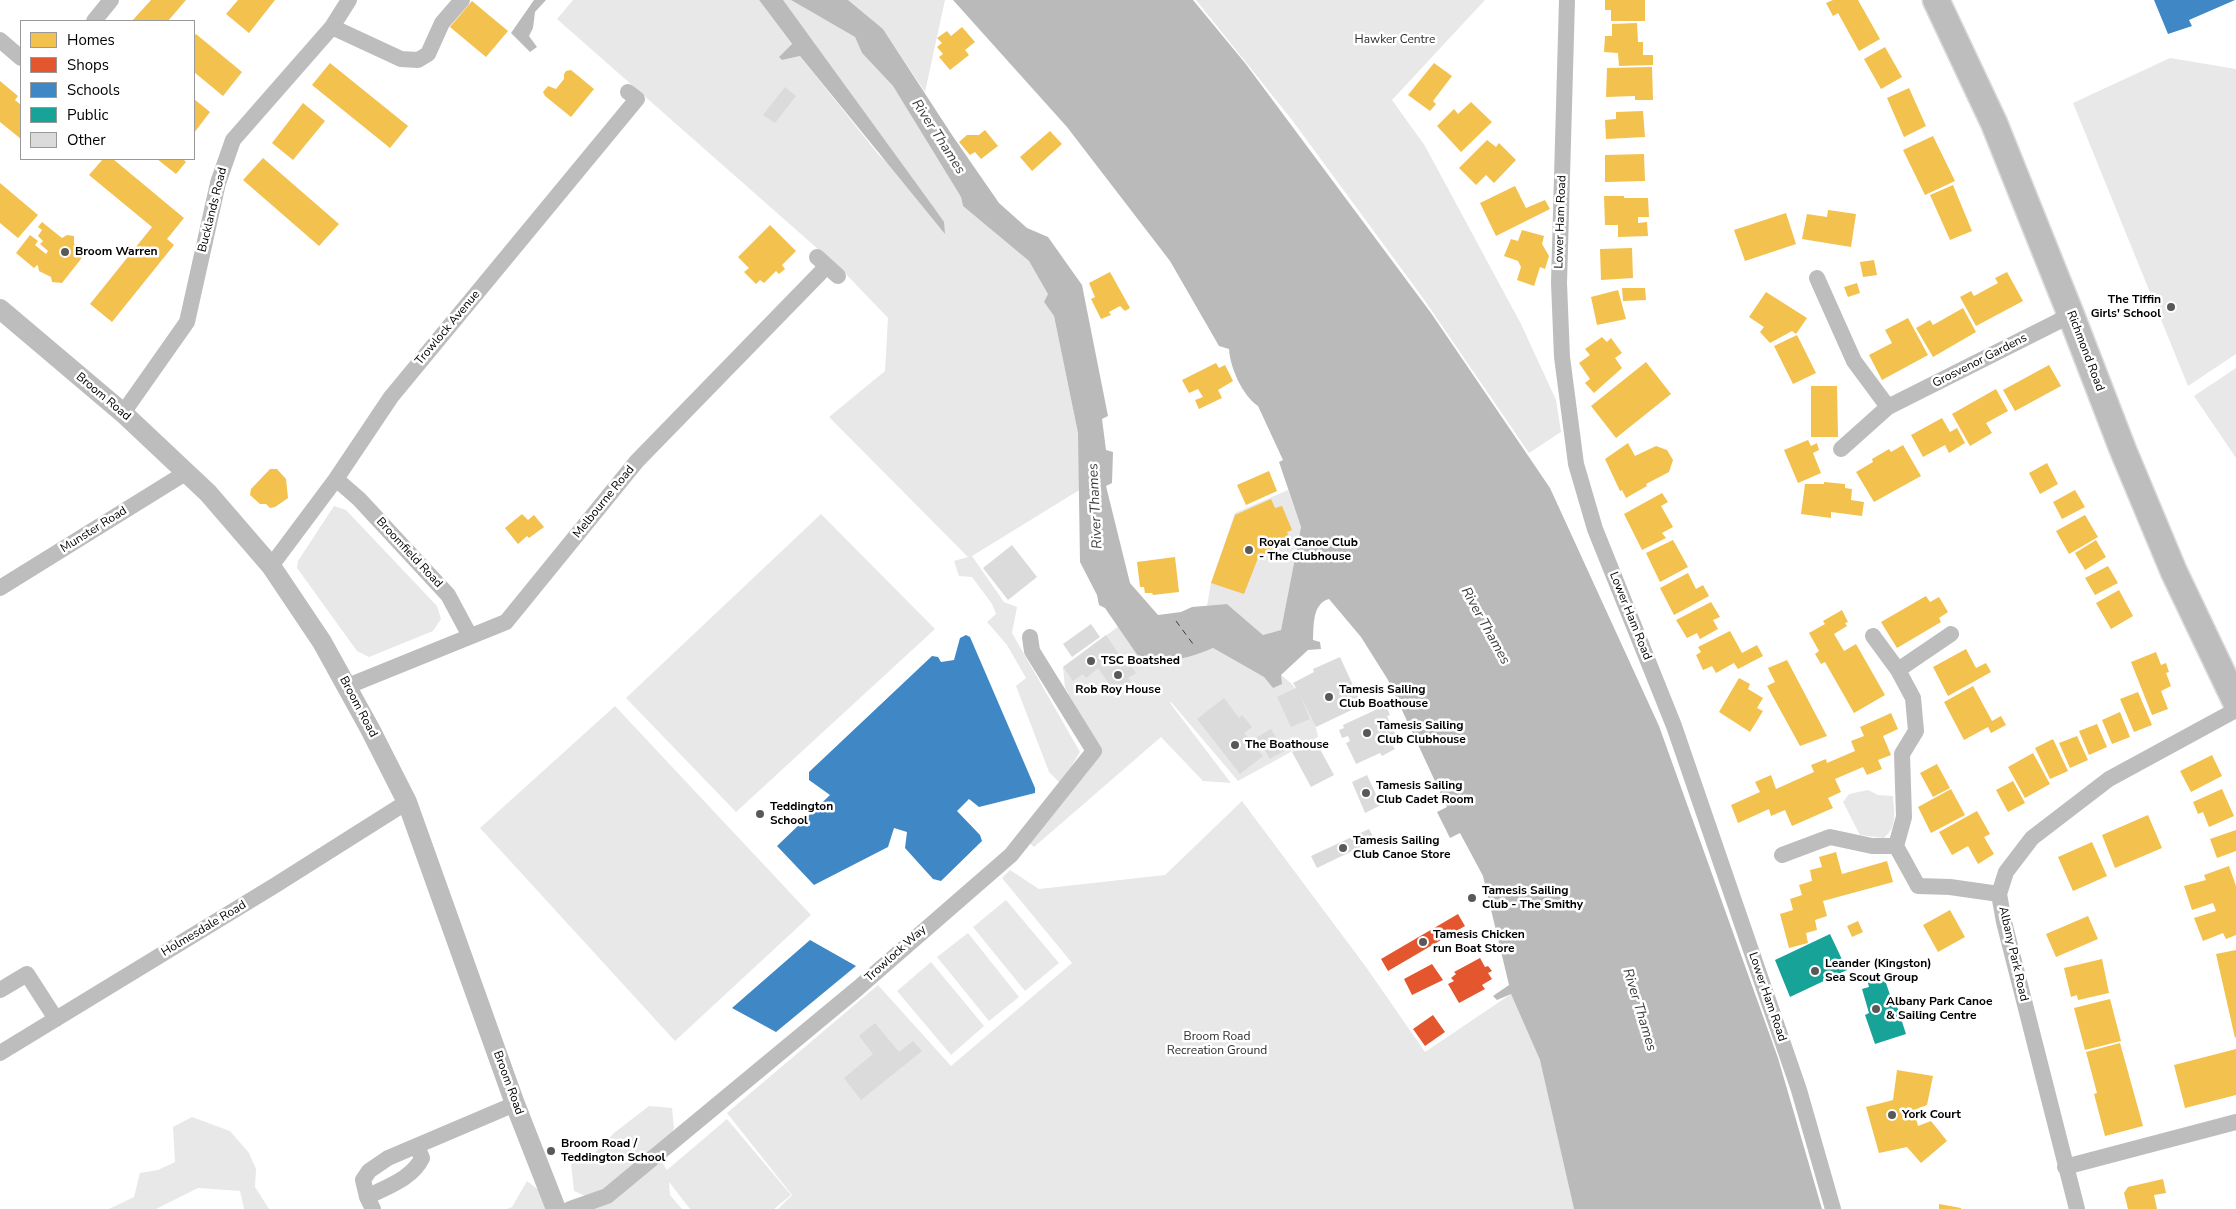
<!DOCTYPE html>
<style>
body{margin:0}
#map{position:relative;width:2236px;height:1209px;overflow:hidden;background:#fff;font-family:"Nunito Sans",sans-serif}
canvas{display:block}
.legend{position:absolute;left:20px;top:20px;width:175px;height:140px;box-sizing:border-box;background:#fff;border:1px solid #999;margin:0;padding:6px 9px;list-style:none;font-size:15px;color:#000}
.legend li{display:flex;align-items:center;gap:10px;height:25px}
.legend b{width:25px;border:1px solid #999}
</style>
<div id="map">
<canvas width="2236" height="1209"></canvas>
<ul class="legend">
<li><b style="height:14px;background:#f2c14e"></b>Homes</li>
<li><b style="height:14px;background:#e4572e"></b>Shops</li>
<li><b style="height:14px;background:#3f88c5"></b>Schools</li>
<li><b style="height:14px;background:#17a398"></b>Public</li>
<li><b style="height:14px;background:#dbdbdb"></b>Other</li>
</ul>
</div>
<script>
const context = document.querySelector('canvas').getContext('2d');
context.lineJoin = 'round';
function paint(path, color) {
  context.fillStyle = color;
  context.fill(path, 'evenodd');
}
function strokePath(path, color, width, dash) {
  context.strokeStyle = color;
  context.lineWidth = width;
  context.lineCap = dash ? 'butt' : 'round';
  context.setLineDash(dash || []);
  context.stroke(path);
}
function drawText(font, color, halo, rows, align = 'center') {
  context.font = font + ' "Nunito Sans",sans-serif';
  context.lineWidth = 5;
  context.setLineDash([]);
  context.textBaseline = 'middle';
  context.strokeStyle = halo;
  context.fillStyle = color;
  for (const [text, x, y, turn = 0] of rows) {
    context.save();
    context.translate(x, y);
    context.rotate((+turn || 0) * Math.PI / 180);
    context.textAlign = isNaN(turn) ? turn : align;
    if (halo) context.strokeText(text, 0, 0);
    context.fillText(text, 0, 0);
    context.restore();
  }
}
paint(new Path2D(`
 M573,0H759L792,45L780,58L782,60L800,56L878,154L932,205L782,0H791L855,37L862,53L893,86L961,197L963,206L1029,261L1049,294L1044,302L1054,316L1078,433L1081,489L972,556L1004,602L1017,607L1012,633L1080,752L1061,784L1049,772L1016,686L1026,678L1007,645L987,622L996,614L992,604L972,577L959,576L954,561L968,557L829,417L885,371L888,318L844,272L557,19Z
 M848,0H945L925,92L883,29Z
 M1196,0H1485L1392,100L1425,146L1521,324L1556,400L1561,432L1529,453L1423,298L1292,120Z
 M2170,58L2236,69V354L2188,386L2073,103Z
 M2236,368V458L2194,396Z
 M1288,490L1301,527L1281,630L1263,635L1227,604L1207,606L1211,583L1235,513Z
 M334,506L346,510L437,606L441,619L433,631L369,657L357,651L297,568L298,561Z
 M821,514L935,629L736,812L626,698Z
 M1119,626L1138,656C1166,663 1186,660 1213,648L1264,677L1273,688L1281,675C1299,687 1315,715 1318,737L1238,781L1171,702L1170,703L1231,783L1203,781L1161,737L1034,847L1028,842L1101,749L1065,694H1069L1065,688L1063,667Z
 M615,706L811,915L675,1041L480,828Z
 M1868,790L1878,795L1893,796C1894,812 1898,826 1884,838L1860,835L1843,802L1849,794Z
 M1242,801L1366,967L1425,1052L1511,994L1541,1062L1574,1209H778L792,1195L727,1113L878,985L951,1066L1072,963L1002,878L1010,870L1039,889L1165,875Z
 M1006,900L1059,963L1025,991L973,927Z
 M968,933L1019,997L989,1021L937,957Z
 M931,962L984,1026L951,1055L897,991Z
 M649,1106L672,1108L674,1128L660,1159L667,1170L727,1119L791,1195L774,1209H690L669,1182L670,1195L682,1209H589L590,1198L574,1191L571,1164L591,1157L614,1133Z
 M192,1117L230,1131L249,1153L256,1169L255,1187L269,1209H244L240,1191L198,1188L156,1209H109L134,1197L140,1173L158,1170L175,1162L173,1127Z
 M527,1181L540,1191L546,1209H507L512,1207Z`), '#e8e8e8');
paint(new Path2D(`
 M534,0H546L535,12L533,28L529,36L537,47L530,52L511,33Z
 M759,0H783L932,205L944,222L945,234L800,56L782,60L779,57L792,44Z
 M791,0H848L883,29L952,135L999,203L1027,228L1048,237L1082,285L1108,416L1102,419L1106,450L1113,452L1112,483L1106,486L1130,583L1158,615L1181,612L1192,607L1227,604L1263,635L1281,630L1301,527L1279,462L1283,460L1258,406C1242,395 1230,367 1229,349L1219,346L1170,261L1067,127L953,0H1193L1245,63L1431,313L1550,488L1659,726L1778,1058L1822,1209H1574L1540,1060L1511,994L1497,1000L1493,996L1509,985L1483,876L1460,833L1450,838L1437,812L1447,807L1388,680L1361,637L1329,599C1312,604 1314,625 1313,640L1320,642L1321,649L1308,650L1281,675L1282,684L1273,688L1264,677L1213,648C1186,660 1167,663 1138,656L1105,608L1099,605L1097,595L1080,562L1078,433L1054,316L1044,302L1048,294L1029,261L963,206L961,197L893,86L862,53L855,37Z`), '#bababa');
paint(new Path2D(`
 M151,0H186L168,21H132Z
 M238,0H275L249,33L226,14Z
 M1605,0H1645V21H1611V10H1605Z
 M1833,0H1858L1880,39L1859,51L1838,13L1833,16L1826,3Z
 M472,1L508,31L486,57L450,27Z
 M1637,23L1638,42H1643V55H1653V65L1619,66L1618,53L1604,52L1605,36H1612V24Z
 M962,27L975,42L965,50L969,55L950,70L939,57L943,54L937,47L942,43L937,38L947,31L951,36Z
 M196,34L242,72L223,96L194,72V36Z
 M1885,47L1902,77L1881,89L1864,59Z
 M330,63L408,126L390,148L312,85Z
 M1434,63L1452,76L1433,101L1436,104L1430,111L1408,95Z
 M1652,67L1653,100H1635V96L1606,97L1607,68Z
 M571,70L594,89L571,117L545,96L543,92L548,86L556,89L564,79V74L566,71Z
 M0,81L18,96L15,100L21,105V139L0,122Z
 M1909,88L1926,126L1904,137L1887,98Z
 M194,99L210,112L194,133Z
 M1471,102L1492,122L1461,152L1437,126L1454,109L1458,114Z
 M303,103L325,121L293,160L272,143Z
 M1643,111L1645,137L1606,139L1605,120L1616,119V112Z
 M985,130L998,146L981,159L975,152L970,155L959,142L967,135H979Z
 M1050,131L1062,144L1032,171L1020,157Z
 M1933,136L1955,181L1925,195L1903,150Z
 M1487,140L1496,147L1499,143L1516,160L1494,183L1486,175L1476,185L1459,168Z
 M1644,154L1645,181L1605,182V155Z
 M263,158L339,224L319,246L243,180Z
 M103,159H113L184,218L167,239L174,245L112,322L90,304L152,227L89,175Z
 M157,159H183L186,162L176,174Z
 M0,183L38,215L18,238L0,223Z
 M1953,185L1972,231L1950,240L1930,195Z
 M1515,186L1526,208L1545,200L1550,209L1496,236L1480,203Z
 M1604,196H1624V198H1648L1649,217H1638V223L1647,222L1648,236L1618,237V225H1605Z
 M1828,210L1856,214L1851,247L1802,239L1807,214L1827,217Z
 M1786,213L1796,244L1745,261L1734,230Z
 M42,222L62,238L67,235L74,236V244L77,246L75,249L80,250L83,253L81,259L62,283L52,282L51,277L39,271L38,266L37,265L34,268L16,253L30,235L38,241L35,245L46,254L48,251L40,244L43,241L38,236L42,230L38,227Z
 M770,225L796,251L782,265L785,269L779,274L776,271L764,283L760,280L756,284L744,272L749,268L738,257Z
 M1522,230L1544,236L1542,244L1549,256L1545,269L1540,267L1534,286L1517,280L1521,267L1518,261L1504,256L1511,239L1518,241Z
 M1632,248L1633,278L1601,280L1600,249Z
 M1874,260L1877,275L1863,277L1860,262Z
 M1110,272L1130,308L1125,311L1120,306L1109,312L1111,315L1101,319L1091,299L1095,297L1089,283Z
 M2007,272L2023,301L1976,326L1960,297L1971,291L1974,296L1998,283L1995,278Z
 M1857,283L1860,293L1848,297L1844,287Z
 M1622,288H1645L1646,300L1623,301Z
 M1618,290L1626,319L1597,325L1591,297Z
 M1766,292L1807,318L1796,334L1792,331L1770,343L1760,332L1764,327L1749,317Z
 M1963,308L1976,332L1933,357L1916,328L1930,320L1933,325Z
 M1908,318L1928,355L1882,380L1869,355L1892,343L1885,330Z
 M1797,335L1816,373L1793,384L1774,346Z
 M1602,337L1607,342L1611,338L1622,353L1615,358L1622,368L1594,393L1585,383L1590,379L1579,363L1590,355L1585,349Z
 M1646,362L1671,394L1616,438L1591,406Z
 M1216,363L1219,368L1225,365L1233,381L1218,390L1222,398L1199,409L1195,400L1203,397L1198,389L1189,393L1182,380Z
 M2049,365L2061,386L2015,411L2003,390Z
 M1811,386H1837L1838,437H1811Z
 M1996,389L2008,411L1986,423L1992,433L1970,446L1952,414Z
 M1942,418L1950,432L1957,428L1965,443L1949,453L1945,445L1923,457L1911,435Z
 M1808,440L1811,446L1817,443L1819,450L1813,453L1821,473L1798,483L1784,450Z
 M1628,443L1635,456L1656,446L1667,450L1673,460L1669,472L1646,484L1647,486L1626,498L1622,490L1620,491L1605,459Z
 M1903,445L1921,476L1874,502L1856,472L1873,462L1872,459L1889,449L1891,452Z
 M2047,463L2058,484L2040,494L2029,473Z
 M270,469H277L286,479L288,498L275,507L270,508L266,504H260L250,495L251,489Z
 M1269,471L1277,491L1246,505L1237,485Z
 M1824,482L1845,484V488L1852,489L1851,500L1864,502L1862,516L1831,512V518L1801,514L1805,484H1824Z
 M2075,490L2085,507L2062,519L2053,502Z
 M1662,493L1668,502L1661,506L1673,527L1662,533L1666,538L1642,550L1624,514Z
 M1271,499L1275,508L1282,506L1292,530L1287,532L1291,542L1258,558L1244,594L1211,583L1235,515Z
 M522,514L528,520L534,515L544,527L529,538L527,536L518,544L505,528Z
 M2085,515L2098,537L2069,554L2056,531Z
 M1673,540L1688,567L1660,582L1646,553Z
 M2096,540L2106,557L2085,570L2075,553Z
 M1175,557L1179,592L1153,595L1152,593H1145L1144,587H1140L1137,562Z
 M2108,566L2118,583L2095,595L2085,578Z
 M1688,573L1696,589L1703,585L1709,596L1674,615L1660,588Z
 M2119,590L2133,616L2111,629L2096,603Z
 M1926,596L1930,602L1939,597L1948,612L1939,618L1941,622L1897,648L1881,622Z
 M1711,602L1720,617L1713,620L1718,629L1700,639L1697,633L1687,638L1676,620Z
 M1842,610L1848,622L1845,623L1847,626L1834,634L1844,651L1856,644L1885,695L1854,713L1825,662L1821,664L1815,654L1819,651L1809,633L1825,624L1823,621Z
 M1730,631L1742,653L1757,645L1763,656L1738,669L1734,663L1716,673L1712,666L1703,670L1696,655L1701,652L1698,647Z
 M1966,649L1976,668L1986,663L1991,672L1948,696L1933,667Z
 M2156,652L2161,665L2166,663L2169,672L2166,673L2171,686L2161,691L2168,709L2152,715L2131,662Z
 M1787,660L1827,736L1800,746L1767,686L1775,682L1768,668Z
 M1739,678L1750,684L1748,689L1763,698L1757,708L1763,711L1750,732L1719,712Z
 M1973,686L1992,721L2001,716L2006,725L1991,733L1988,727L1964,740L1944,702Z
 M2138,692L2152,725L2134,732L2120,699Z
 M2120,712L2130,737L2112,744L2102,720Z
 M1891,713L1898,729L1883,736L1891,755L1878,760L1882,769L1867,775L1863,767L1835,779L1841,792L1828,798L1833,808L1792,826L1785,810L1771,816L1769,809L1738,823L1731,805L1760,792L1755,782L1771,775L1776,789L1814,772L1811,765L1826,759L1827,763L1855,751L1851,741L1864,736L1860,727Z
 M2097,724L2107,747L2089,755L2079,731Z
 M2077,736L2088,760L2070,768L2059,743Z
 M2053,739L2068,771L2050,779L2035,748Z
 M2033,753L2050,784L2025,798L2008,767Z
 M2212,755L2222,776L2191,792L2180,771Z
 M1937,764L1950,788L1933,797L1920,773Z
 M2013,781L2025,803L2008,812L1996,790Z
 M1951,789L1965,815L1931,833L1918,807Z
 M2222,789L2234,816L2209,827L2203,812L2198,814L2193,802Z
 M1977,811L1990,834L1984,837L1994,854L1978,864L1968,846L1952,855L1939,832Z
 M2148,815L2162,848L2115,868L2102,835Z
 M2236,830V851L2217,858L2210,839Z
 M2092,842L2107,876L2073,891L2058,857Z
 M1836,852L1842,874L1887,861L1893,882L1823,901L1827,916L1815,920L1817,930L1806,933L1808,943L1789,948L1780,914L1793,910L1790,899L1802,895L1799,885L1812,881L1810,870L1822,867L1819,857Z
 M2229,866L2236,886V935L2226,939L2223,933L2203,941L2194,918L2216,911L2213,903L2192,910L2184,886L2206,880L2204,875Z
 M1950,910L1965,937L1938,952L1923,925Z
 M2088,916L2098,939L2056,957L2046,934Z
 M1858,921L1863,932L1852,937L1847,926Z
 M2236,950V1037L2235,1038L2216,954Z
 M2102,959L2109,993L2078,1000L2077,995L2071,997L2064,968Z
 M2110,999L2121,1041L2085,1050L2074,1008Z
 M2120,1043L2143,1126L2105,1136L2094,1094L2097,1093L2086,1052Z
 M2236,1049V1095L2185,1108L2174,1065Z
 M1897,1070L1933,1076L1927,1105L1914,1110L1918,1126L1931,1121L1947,1141L1921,1163L1907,1147L1879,1153L1866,1107L1893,1100Z
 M2163,1179L2166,1193L2154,1195L2157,1209H2128L2124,1193L2128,1187Z
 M1939,1204L1961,1208V1209H1939Z`), '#f2c14e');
paint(new Path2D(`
 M1458,914L1465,926L1388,971L1381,959Z
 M1480,958L1485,967L1488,966L1492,971L1488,973L1492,979L1482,985L1485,989L1459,1003L1448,984L1454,981L1451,978L1456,974L1454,972Z
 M1432,964L1443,980L1412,995L1404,979Z
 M1433,1015L1445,1032L1425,1046L1413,1029Z`), '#e4572e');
paint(new Path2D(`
 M2154,0H2235L2189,20L2192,26L2168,34Z
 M966,635L970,637L1035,788V793L979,807L969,799L957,811L980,835L982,841L941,881L933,879L905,848L907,832L894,828L888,847L814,885L777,846L830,795L809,780V772L932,656L938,657L941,662L954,660L960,638Z
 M810,940L856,966L776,1032L732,1008Z`), '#3f88c5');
paint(new Path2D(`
 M1830,934L1847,970L1790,997L1775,960Z
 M1883,974L1891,998L1894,997L1906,1034L1875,1044L1865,1015L1869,1013L1862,989L1869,987L1867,979Z`), '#17a398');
strokePath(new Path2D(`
 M1176,621L1193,644`), '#3d3d3d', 1, [6, 5]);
paint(new Path2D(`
 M785,87L796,96L775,123L763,115Z
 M1012,545L1037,577L1008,600L983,568Z
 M1091,624L1100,637L1072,657L1063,644Z
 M1106,635L1120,656L1122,654L1136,673L1128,678L1132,684L1126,689L1124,686L1115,692L1098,668L1086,678L1083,674L1073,681L1063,667Z
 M1340,657L1362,705L1316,727L1300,695L1310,719L1291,727L1277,697L1296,688L1293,683L1314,672L1313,669Z
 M1224,698L1239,718L1242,715L1252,727L1244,733L1263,756L1240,774L1197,719Z
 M1386,705L1390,715L1387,716L1399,743L1393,746L1395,749L1382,756L1380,753L1356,764L1346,743L1350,741L1348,736L1342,738L1339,730L1344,728L1343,725Z
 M1271,729L1284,751L1270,759L1257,737Z
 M1315,740L1334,775L1311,787L1292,752Z
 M1367,775L1381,805L1365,813L1352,782Z
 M1369,829L1375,840L1317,868L1311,856Z
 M1473,892L1476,902L1470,904L1467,894Z
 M875,1023L899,1052L913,1041L922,1051L861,1100L844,1078L873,1054L859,1036Z`), '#dbdbdb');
const primary = new Path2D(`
 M1936,0L1994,123L2071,315L2123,450L2174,572L2236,702`);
strokePath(primary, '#dbdbdb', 29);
strokePath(new Path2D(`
 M1567,0L1559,283L1562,357L1576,464L1595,529L1674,726L1799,1090L1833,1209
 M94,21L111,0
 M332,27L401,59L418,60L428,54L442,23L462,0
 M0,40L21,58
 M817,257L838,276
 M1817,278L1854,361L1888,407L2071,315
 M123,413L187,322L218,183L233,140L332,27L349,0
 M1841,449L1888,407
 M336,479L359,499L448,595L470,636
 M271,566L336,479L391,397L637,99L628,92
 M0,588L187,472
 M1873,636L1898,670L1913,698L1916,731L1902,754L1904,817L1896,846L1918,886L1950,887L1999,894
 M1898,670L1951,634
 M348,686L506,622L637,461L827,266
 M1782,855L1830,837L1872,846H1896
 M0,990L27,974L56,1019
 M0,1053L274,886L407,802
 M2065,1167L2236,1122
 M367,1197C386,1187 412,1179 422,1158L417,1146
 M373,1209L367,1197L363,1180L369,1171L388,1158L515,1104
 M570,1209L607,1196L857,989L1011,855L1094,751L1032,651L1030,637
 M2077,1209L2004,922L1999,894L2006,872L2032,838L2109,779L2236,710`), '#bdbdbd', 16);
strokePath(new Path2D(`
 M0,309L123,413L208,493L271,566L322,642L370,729L407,802L515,1104L556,1209`), '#bdbdbd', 20);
strokePath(primary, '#bdbdbd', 26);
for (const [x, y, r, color] of [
 [65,252,5,"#595959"],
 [2171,307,5,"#595959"],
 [1249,550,5,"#595959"],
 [1091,661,5,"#595959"],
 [1118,675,5,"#595959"],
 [1329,697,5,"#595959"],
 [1367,733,5,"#595959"],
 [1235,745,5,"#595959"],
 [1366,793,5,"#595959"],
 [760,814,5,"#595959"],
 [1343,848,5,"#595959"],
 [1472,898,5,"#595959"],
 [1423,942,5,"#595959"],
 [1815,971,5,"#595959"],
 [1876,1009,5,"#595959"],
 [1892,1115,5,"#595959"],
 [551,1151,5,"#595959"]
]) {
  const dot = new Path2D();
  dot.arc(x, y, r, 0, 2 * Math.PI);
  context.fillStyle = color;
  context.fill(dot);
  strokePath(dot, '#fff', 2);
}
drawText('12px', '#2c2c2c', '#fff', [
 ["Hawker Centre",1395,40],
 ["Broom Road",1217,1037],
 ["Recreation Ground",1217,1051]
]);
drawText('12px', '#000', '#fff', [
 ["Bucklands Road",213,210,-76],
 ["Lower Ham Road",1561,222,-88],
 ["Trowlock Avenue",448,328,-50],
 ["Richmond Road",2085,351,69],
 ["Grosvenor Gardens",1980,361,-27],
 ["Broom Road",103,397,40],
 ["Melbourne Road",604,502,-51],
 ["Munster Road",94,530,-32],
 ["Broomfield Road",409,553,47],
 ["Lower Ham Road",1630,616,68],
 ["Broom Road",358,707,62],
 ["Holmesdale Road",204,929,-31],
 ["Trowlock Way",896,954,-42],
 ["Albany Park Road",2013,954,77],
 ["Lower Ham Road",1767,997,71],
 ["Broom Road",508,1083,70]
]);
drawText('bold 12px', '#000', '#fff', [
 ["Broom Warren",75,252],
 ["The Tiffin",2161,300,"right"],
 ["Girls' School",2161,314,"right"],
 ["Royal Canoe Club",1259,543],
 ["- The Clubhouse",1259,557],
 ["TSC Boatshed",1101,661],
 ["Rob Roy House",1118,690,"center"],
 ["Tamesis Sailing",1339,690],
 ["Club Boathouse",1339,704],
 ["Tamesis Sailing",1377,726],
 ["Club Clubhouse",1377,740],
 ["The Boathouse",1245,745],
 ["Tamesis Sailing",1376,786],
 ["Club Cadet Room",1376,800],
 ["Teddington",770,807],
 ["School",770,821],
 ["Tamesis Sailing",1353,841],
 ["Club Canoe Store",1353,855],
 ["Tamesis Sailing",1482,891],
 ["Club - The Smithy",1482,905],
 ["Tamesis Chicken",1433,935],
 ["run Boat Store",1433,949],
 ["Leander (Kingston)",1825,964],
 ["Sea Scout Group",1825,978],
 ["Albany Park Canoe",1886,1002],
 ["& Sailing Centre",1886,1016],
 ["York Court",1902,1115],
 ["Broom Road /",561,1144],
 ["Teddington School",561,1158]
], 'left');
drawText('italic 14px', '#3d3d3d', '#fff', [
 ["River Thames",938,137,57],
 ["River Thames",1096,506,-93],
 ["River Thames",1485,626,61],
 ["River Thames",1639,1010,73]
]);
</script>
